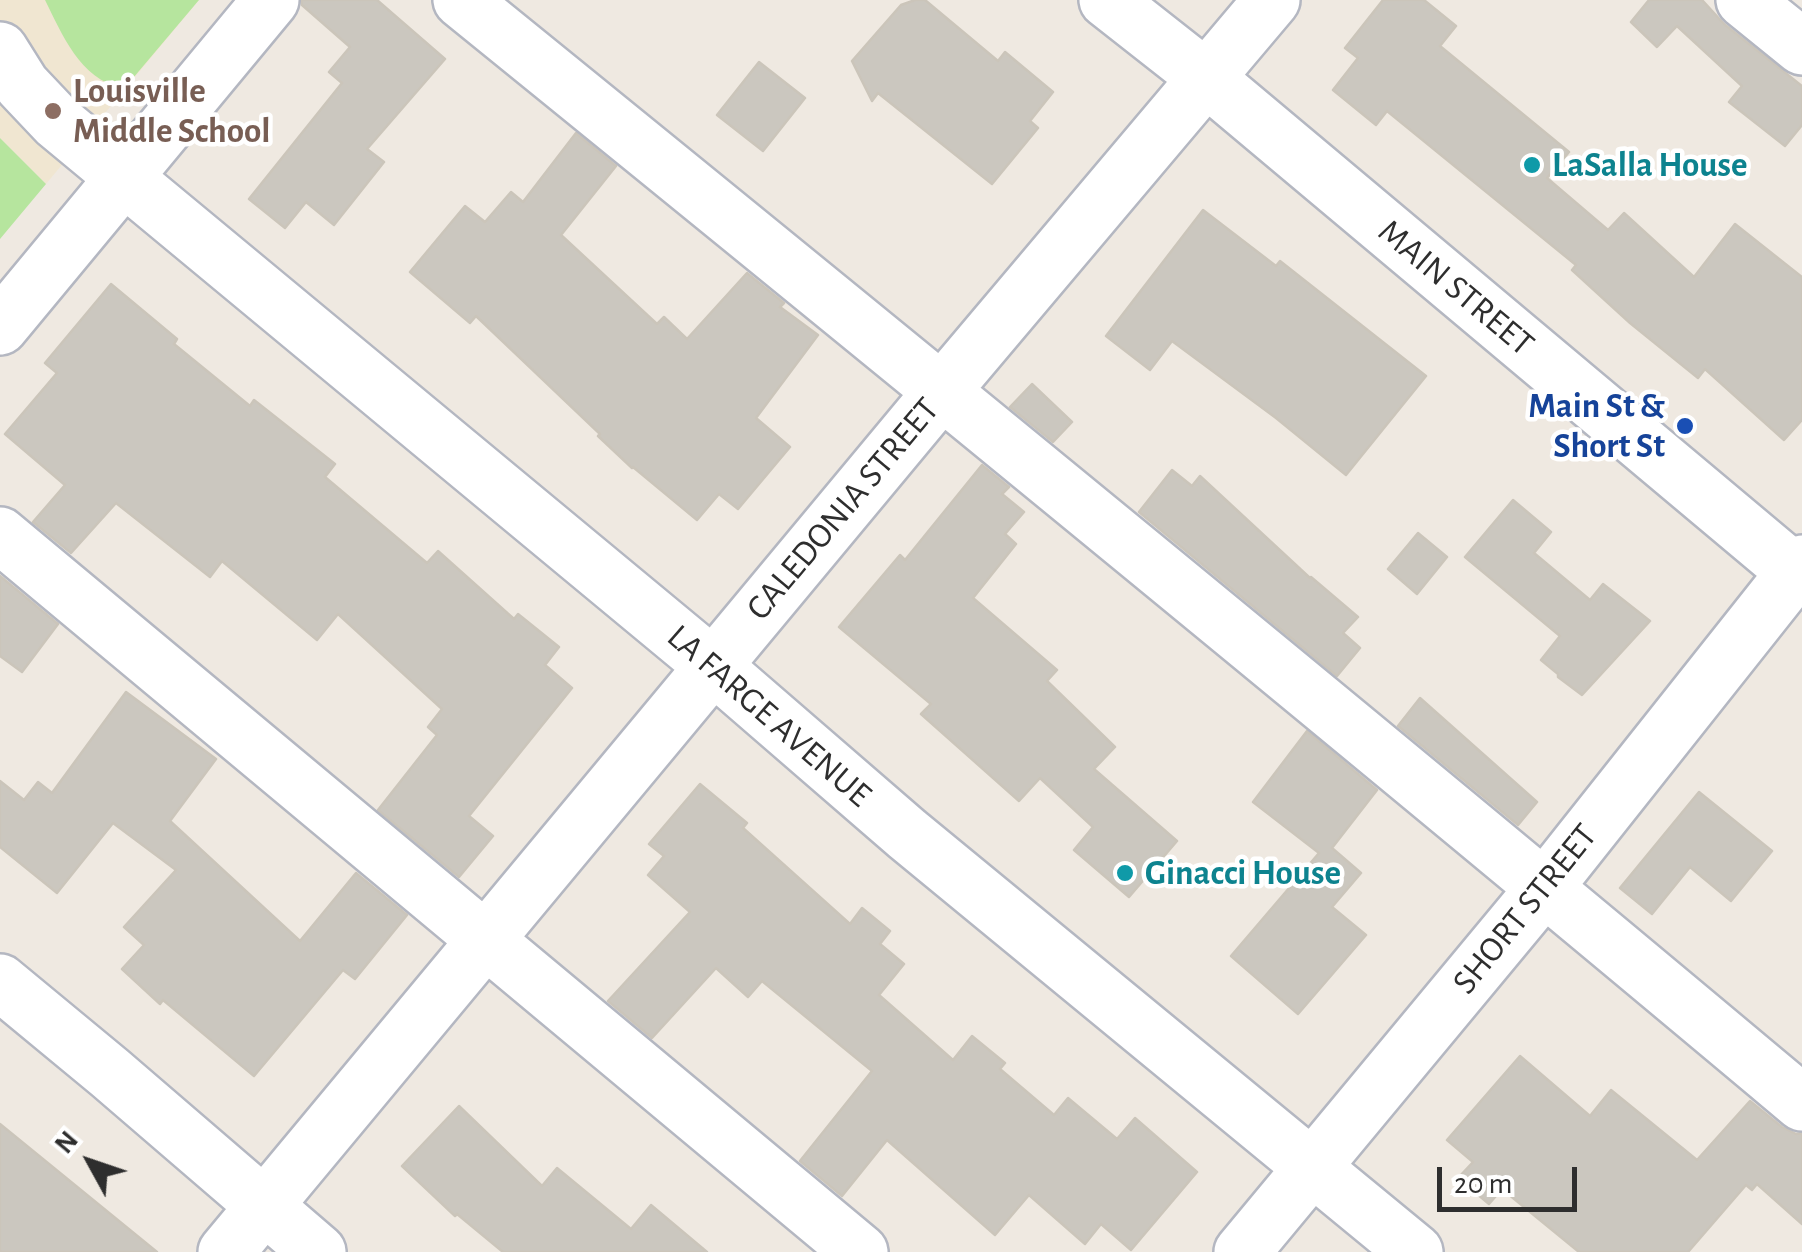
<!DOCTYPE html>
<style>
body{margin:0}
#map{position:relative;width:1802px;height:1252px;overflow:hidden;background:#efe9e1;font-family:"Alegreya Sans",sans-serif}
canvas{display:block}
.north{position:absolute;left:40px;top:1112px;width:100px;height:100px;-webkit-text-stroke:8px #fff;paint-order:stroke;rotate:310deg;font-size:28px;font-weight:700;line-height:40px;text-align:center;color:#2e2e2e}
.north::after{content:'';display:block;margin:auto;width:35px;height:45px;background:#2e2e2e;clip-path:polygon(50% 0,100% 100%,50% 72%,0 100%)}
.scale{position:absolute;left:1437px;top:1167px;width:140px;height:45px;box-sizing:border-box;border:5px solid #2e2e2e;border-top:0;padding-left:12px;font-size:30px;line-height:35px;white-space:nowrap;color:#2e2e2e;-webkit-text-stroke:8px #fff;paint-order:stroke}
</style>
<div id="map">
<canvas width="1802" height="1252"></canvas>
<div class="north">N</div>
<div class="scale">20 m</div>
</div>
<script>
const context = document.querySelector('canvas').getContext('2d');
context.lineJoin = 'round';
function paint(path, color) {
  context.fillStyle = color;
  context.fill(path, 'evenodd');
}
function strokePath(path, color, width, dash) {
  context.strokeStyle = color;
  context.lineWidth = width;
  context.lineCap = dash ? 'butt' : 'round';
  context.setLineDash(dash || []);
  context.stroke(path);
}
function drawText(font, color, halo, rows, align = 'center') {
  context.font = font + ' "Alegreya Sans",sans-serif';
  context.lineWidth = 9;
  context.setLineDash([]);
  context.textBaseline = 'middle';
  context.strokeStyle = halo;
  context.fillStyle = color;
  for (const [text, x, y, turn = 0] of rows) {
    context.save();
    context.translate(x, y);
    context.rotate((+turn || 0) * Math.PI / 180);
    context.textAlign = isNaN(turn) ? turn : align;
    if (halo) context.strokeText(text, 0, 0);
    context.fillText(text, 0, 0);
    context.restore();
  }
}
paint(new Path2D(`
 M0,0H199L46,184L0,138Z`), '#f0e6d1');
paint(new Path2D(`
 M45,0H199L128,84L122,88C80,79 62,34 45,0Z
 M0,138L46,184L0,239Z`), '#b6e59e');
const building = new Path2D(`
 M301,0H377L445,59L367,149L384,162L334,225L306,202L285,228L249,199L342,83L329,72L350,47L302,5Z
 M915,0H925L998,61L1005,52L1053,92L1030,121L1038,128L992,184L878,93L872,101L852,61L901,5Z
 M1383,0H1424L1456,26L1440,46L1569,152L1547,178L1608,230L1624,213L1694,277L1735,224L1802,277V420L1784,440L1705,369L1698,378L1630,323L1572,270L1576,265L1387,111L1376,125L1333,90L1358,58L1345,48Z
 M1649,0H1702L1724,24L1802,86V125L1785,146L1729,102L1742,86L1677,26L1657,47L1631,22Z
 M759,62L805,98L763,151L717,115Z
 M576,133L616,166L561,235L657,324L664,317L687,339L747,273L784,303L780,307L818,335L756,418L790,447L738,509L719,494L697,520L633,467L632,468L598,436L600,434L476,316L470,323L410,272L465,206L485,222L511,192L523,202Z
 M1203,210L1276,266L1280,261L1426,376L1346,475L1276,418L1172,341L1150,370L1106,336Z
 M111,284L177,339L174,344L250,406L254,400L335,464L325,477L427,563L438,551L514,619L518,614L559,647L545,665L572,688L469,816L493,836L459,877L378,810L437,735L428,727L442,709L338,614L317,640L222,561L210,577L116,503L71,553L33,522L65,485L5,434L57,373L45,363Z
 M1032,384L1072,422L1053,442L1010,407Z
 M982,465L1009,487L1002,494L1024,512L1005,534L1016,544L973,598L1057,670L1047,681L1115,747L1094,769L1177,841L1129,897L1074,850L1093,827L1040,778L1019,801L921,714L931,704L839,627L900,555L905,560Z
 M1172,470L1192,486L1200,476L1310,578L1311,577L1358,617L1343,633L1360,648L1337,676L1139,512Z
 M1513,500L1551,532L1534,553L1590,600L1603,584L1650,621L1582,695L1558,677V674L1541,660L1560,636L1465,557Z
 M1418,533L1447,557L1417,594L1388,569Z
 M0,576L58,624L22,672L0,656Z
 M126,692L216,759L170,821L300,941L356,873L407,915L355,979L343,970L254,1076L163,1000L160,1004L122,969L144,945L124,927L176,870L113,823L57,893L0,847V781L24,800L38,782L52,793Z
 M1420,698L1537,802L1518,825L1398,726Z
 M1307,731L1377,790L1332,848L1361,873L1332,907L1366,935L1298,1014L1231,956L1319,853L1253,802Z
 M700,784L747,823L743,828L850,924L862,908L890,931L880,944L904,964L879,995L953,1060L972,1036L1005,1063L1000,1069L1054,1115L1068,1098L1117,1139L1135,1118L1197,1172L1131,1250L1101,1224L1085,1244L1029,1195L995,1235L887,1140L842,1196L800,1161L872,1071L762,981L748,997L716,968L652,1038L608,1001L690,912L648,875L664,856L649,844Z
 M1699,792L1772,851L1731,901L1690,867L1652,914L1620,888Z
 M1520,1056L1590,1116L1611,1090L1697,1160L1750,1101L1782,1127L1796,1134L1802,1133V1224L1757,1184L1752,1190L1746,1185L1688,1252H1579L1502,1189L1489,1204L1458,1178L1473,1162L1447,1140Z
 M459,1106L542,1186L557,1168L631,1229L651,1205L707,1252H503L457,1214L455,1216L402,1166Z
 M0,1124L157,1252H0Z`);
paint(building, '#cbc7bf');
strokePath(building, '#cbc5ba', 2.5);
const minor = new Path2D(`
 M461,0C911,365 1359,731 1802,1103
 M1107,0L1205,77L1802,578
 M1744,0L1802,47
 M0,50L22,85L57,122L713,666L907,834L1415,1252
 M0,327L271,0
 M0,535L860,1252
 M0,982L110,1073L318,1252
 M226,1252L942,391L1272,0
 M1242,1252L1545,887L1802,563`);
strokePath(minor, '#b4b7c1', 60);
strokePath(minor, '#fff', 55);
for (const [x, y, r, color] of [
 [53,111,10,"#8d6e63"],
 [1532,165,10,"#0f9aa8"],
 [1685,426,10,"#1a4fb4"],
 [1125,873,10,"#0f9aa8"]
]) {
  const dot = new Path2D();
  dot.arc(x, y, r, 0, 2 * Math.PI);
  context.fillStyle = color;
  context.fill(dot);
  strokePath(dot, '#fff', 4);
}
drawText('bold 35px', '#785e54', '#fff', [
 ["Louisville",73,91],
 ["Middle School",73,131]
], 'left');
drawText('bold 35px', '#0d838f', '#fff', [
 ["LaSalla House",1552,165],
 ["Ginacci House",1145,873]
], 'left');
drawText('35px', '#2e2e2e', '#fff', [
 ["MAIN STREET",1456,288,40],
 ["CALEDONIA STREET",843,509,-50],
 ["LA FARGE AVENUE",769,716,41],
 ["SHORT STREET",1525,909,-51]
]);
drawText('bold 35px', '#164399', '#fff', [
 ["Main St &",1665,406],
 ["Short St",1665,446]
], 'right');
</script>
